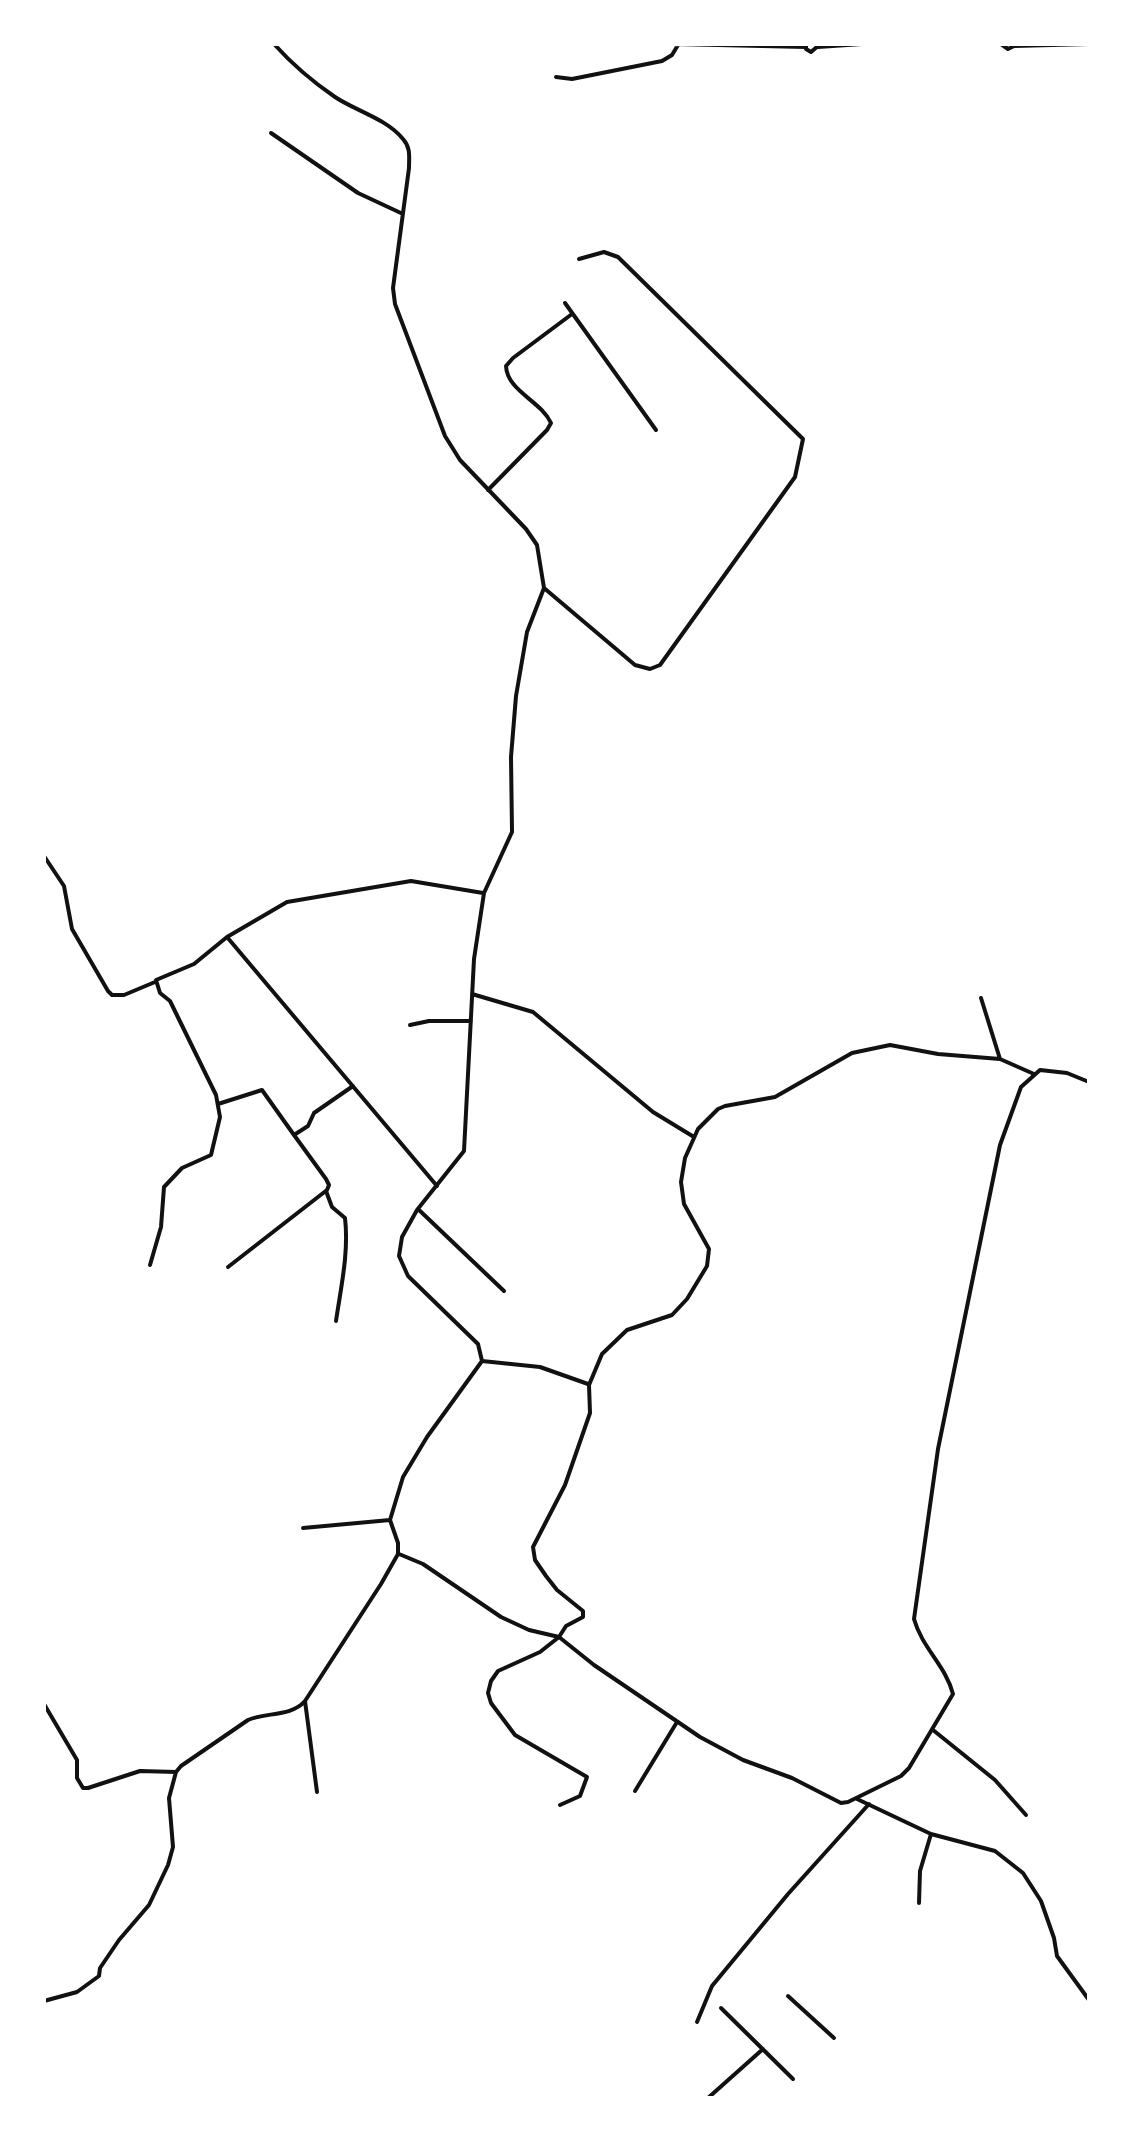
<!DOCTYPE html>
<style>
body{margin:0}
#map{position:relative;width:1133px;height:2142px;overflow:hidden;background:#fff;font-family:Lora,serif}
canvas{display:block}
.frame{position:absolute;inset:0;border:46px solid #fff;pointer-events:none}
</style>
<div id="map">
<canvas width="1133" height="2142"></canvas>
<div class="frame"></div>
</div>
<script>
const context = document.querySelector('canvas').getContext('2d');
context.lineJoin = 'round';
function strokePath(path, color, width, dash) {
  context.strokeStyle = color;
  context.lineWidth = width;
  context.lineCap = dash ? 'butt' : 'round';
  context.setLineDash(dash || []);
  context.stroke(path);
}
strokePath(new Path2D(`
 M674,44L806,47
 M806,44V49L811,52L818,46
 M1001,44L1008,49L1014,46
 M1014,46L1089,44
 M818,47L862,44
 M556,77L572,79L662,61L672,55L678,45
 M271,133L358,193L403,214
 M565,303L656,430
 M488,490L547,430L551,423C541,401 507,391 506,366L513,358L572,314
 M544,588L635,665L650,669L660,665L795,477L803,439L618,257L604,252L579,259
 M44,856L64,886L72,929L108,991L112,995H124L155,982
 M472,994L533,1012L653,1112L694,1137
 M981,998L1000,1059
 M410,1025L429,1021H471
 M218,1104L262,1090L294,1135
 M437,1186L227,937L287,902L411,881L483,893
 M326,1191L332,1207L345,1218C349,1252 341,1287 336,1321
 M418,1209L504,1291
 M150,1265L161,1227L164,1187L182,1168L211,1155L220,1117L216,1095L170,1001L160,993L156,980L194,964L227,937
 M228,1267L327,1190L329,1185L326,1179L294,1135L308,1126L314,1113L353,1086
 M482,1361L540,1367L588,1384
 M303,1528L390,1520
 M399,1554L423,1564L501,1617L529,1630L559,1637L594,1665L700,1737L743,1760L792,1778L841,1803L848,1802L901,1776L909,1768L953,1694C946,1666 922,1648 914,1619L938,1449L1000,1145L1021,1087L1040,1070L1067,1073L1089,1082
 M305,1701L317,1792
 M44,1704L77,1760V1778L83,1788H88L140,1771L176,1772
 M933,1730L995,1780L1026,1815
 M635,1791L677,1722
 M857,1799L931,1834L995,1851L1023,1873L1041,1901L1054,1938L1057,1956L1089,2000
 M560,1805L580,1796L587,1777L515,1735L491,1703L488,1693L491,1681L498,1671L540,1652L559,1637L566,1626L583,1617V1611L557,1590L546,1576L535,1560L533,1547L565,1485L590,1413L589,1385L602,1354L627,1330L672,1315L687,1299L707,1266L709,1249L684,1204L681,1182L685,1158L698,1129L718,1109L725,1106L775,1097L852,1053L890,1045L938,1054L1000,1059L1034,1074
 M919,1903L920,1871L931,1834
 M788,1996L834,2038
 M44,2001L77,1992L99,1976L100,1968L119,1940L149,1905L168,1865L173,1847L169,1798L176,1772L181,1766L248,1720C266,1712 291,1717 305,1701L381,1584L398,1554V1543L390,1520L403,1477L427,1437L482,1361L478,1344L408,1276L399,1256L402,1237L417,1210L464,1151L474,959L484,893L512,832L511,757L516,696L527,632L544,588L537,545L526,529L460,460L445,436L395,304L393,288L409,168C409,157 411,148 403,139C387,119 356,111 335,97C313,82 292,64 274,44
 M721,2008L793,2079
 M697,2022L712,1986L788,1894L869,1804
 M708,2098L763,2049`), '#111', 4);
</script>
